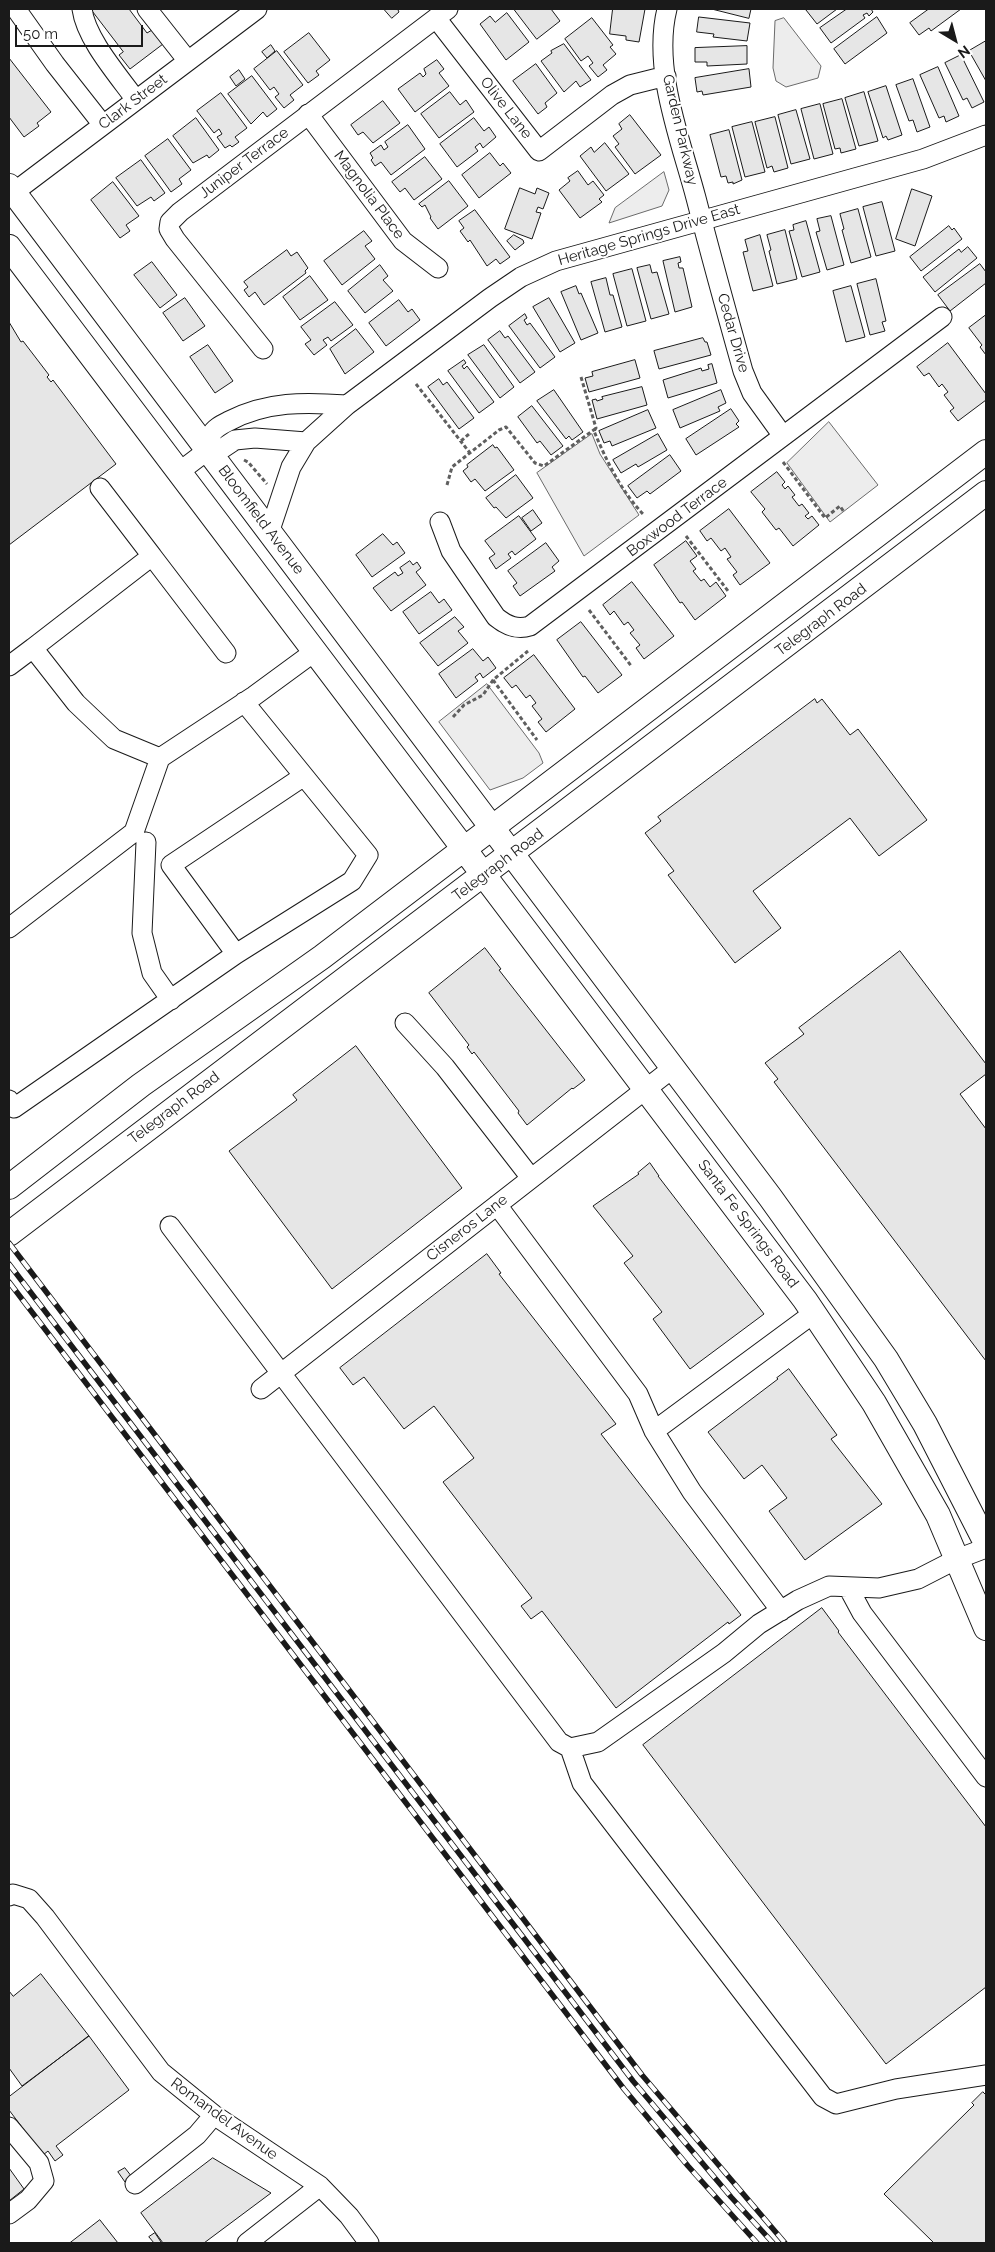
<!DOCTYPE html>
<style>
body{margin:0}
#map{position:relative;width:995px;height:2252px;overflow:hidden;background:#fff;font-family:Raleway,sans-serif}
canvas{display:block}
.frame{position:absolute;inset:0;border:10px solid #1a1a1a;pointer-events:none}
.north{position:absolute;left:930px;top:15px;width:50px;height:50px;-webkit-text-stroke:4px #fff;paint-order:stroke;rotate:143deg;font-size:14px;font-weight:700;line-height:20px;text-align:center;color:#1a1a1a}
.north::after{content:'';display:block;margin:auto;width:18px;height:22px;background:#1a1a1a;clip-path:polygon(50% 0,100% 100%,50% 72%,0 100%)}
.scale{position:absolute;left:15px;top:25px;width:128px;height:22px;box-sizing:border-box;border:2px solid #1a1a1a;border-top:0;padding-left:6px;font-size:15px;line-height:18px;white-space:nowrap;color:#1a1a1a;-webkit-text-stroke:4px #fff;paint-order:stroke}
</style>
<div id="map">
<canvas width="995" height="2252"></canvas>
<div class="frame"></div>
<div class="north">N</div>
<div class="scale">50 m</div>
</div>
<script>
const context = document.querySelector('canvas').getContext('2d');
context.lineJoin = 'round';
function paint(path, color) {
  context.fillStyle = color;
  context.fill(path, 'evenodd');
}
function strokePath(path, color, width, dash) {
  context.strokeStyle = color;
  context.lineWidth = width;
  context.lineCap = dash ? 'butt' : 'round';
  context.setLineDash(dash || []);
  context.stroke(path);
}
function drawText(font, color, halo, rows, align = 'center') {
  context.font = font + ' Raleway,sans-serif';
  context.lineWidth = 4;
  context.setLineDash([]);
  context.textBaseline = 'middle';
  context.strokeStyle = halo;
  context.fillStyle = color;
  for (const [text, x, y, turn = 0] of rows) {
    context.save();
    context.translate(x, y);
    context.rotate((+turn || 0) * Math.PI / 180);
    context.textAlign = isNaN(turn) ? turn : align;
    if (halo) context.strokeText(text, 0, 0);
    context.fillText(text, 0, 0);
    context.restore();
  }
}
const built = new Path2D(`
 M784,18L821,66L818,78L786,87L776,81L773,68L775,21Z
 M664,172L669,190L662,206L609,223L615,208Z
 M829,422L878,485L830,522L787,463Z
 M592,434L600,454L639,515L584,556L537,473Z
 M487,684L539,753L543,763L523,778L490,790L439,722Z`);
paint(built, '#ededed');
strokePath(built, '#6a6a6a', 1);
const building = new Path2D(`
 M91,9H129L147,33L152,30L163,44L130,69L119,55L123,52Z
 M384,9H400L398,10L399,12L392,18Z
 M514,9H551L560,21L537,39Z
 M613,9H645L639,42L626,40V36L610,34Z
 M712,9H751L749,18Z
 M808,9H837L817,24L806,10Z
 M847,9H871L873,12L869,16L867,13L863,15L865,18L831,43L820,28Z
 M929,9H961L931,31L929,28L919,35L910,23Z
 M507,13L529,42L506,60L480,24L490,16L495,22Z
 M699,17L750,23L747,41L713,37L714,34L697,32Z
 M877,17L887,33L845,64L834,49Z
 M592,18L613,45L610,47L616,54L603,65L607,70L598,77L589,66L593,63L588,56L581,61L565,39Z
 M309,33L330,60L316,71L319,75L308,83L284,52Z
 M986,41V81L969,51Z
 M564,44L591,80L580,87L576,81L564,92L541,61L552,53L551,51Z
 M271,45L275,51L267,58L262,52Z
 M747,46V64L707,66V62H695V48Z
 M277,51L303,85L290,95L294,100L284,108L275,97L279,94L274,87L270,90L254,69Z
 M961,55L984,102L972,108L967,98L963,100L945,63Z
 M9,58L51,112L37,123L39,126L24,137L9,117Z
 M437,60L444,69L439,73L449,86L415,112L398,89L420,73L423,77L426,74L424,69Z
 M536,64L557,93L545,103L547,107L538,114L513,81Z
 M938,67L959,116L946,122L944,116L939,118L920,75Z
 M749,69L751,87L703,95L702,91L697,92L695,78Z
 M239,70L245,79L236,86L230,77Z
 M252,76L277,109L267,117L263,112L251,124L228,94Z
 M913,79L930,127L917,132L913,120L909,121L896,85Z
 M886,86L902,135L888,140L886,136L883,138L868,92Z
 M450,92L460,105L466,100L474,112L439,138L421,114Z
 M864,92L878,141L859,146L845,98Z
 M221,93L247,128L235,137L239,142L232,147L230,145L225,148L217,137L222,134L219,129L214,133L197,111Z
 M842,99L856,149L841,153L840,148L835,149L823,104Z
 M383,101L400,123L373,143L363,132L358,135L351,125Z
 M820,104L833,154L814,159L801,109Z
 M796,110L810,159L791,164L778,115Z
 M630,115L661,155L635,174L615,147L619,144L613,136L622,129L619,124Z
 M775,117L788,168L774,172L772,166L767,168L755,122Z
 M196,118L219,150L209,158L207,155L193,163L173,136Z
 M474,118L484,131L489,127L496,137L483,148L480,143L475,147L478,151L457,167L440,144Z
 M752,122L765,172L745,177L732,127Z
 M408,125L425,149L391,175L381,162L375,166L371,160L373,158L370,153L381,145L384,150L388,147L385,142Z
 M729,130L742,180L733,184V182L728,183L726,176L721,177L710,135Z
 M168,139L191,170L179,179L182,184L171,192L145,156Z
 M605,143L629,174L606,191L580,156L591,147L594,152Z
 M490,153L500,166L503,163L511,173L479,198L462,175Z
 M425,157L442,179L414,200L405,188L400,192L392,182Z
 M141,160L165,193L154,201L151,197L137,206L116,178Z
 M578,171L588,185L593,181L604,195L599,199L602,202L580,218L559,190L570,181L568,178Z
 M449,181L468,206L438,229L430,218L431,217L425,205L422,207L419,204Z
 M113,182L139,216L126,225L130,231L120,238L91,200Z
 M520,188L535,194L537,188L549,193L543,209L538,207L536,212L541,213L532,239L505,229Z
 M912,189L932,196L915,246L896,239Z
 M882,202L895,251L876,256L863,207Z
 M858,209L871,257L851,263L842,230L844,229L840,214Z
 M475,210L510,257L500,264L496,259L487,266L470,240L468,242L460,231L464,228L459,221Z
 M831,216L844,265L827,270L816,232L820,231L817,219Z
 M806,221L820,272L802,277L789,231L794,230L793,225Z
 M949,226L952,230L954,228L962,239L921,271L910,257Z
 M785,230L797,279L777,284L769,251L771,250L767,235Z
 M364,231L372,241L365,246L375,259L342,285L324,261Z
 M514,235L523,240L524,243L515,250L507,241Z
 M760,235L773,286L753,291L743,252L748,251L745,240Z
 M968,247L977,258L935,292L923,277L959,249L961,252Z
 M287,250L291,256L297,252L308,268L305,271L306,273L264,305L255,292L249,297L244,290L248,287L244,282Z
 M680,257L681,262L678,263L679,268H683L692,307L675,312L663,261Z
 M152,262L177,295L160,308L134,275Z
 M980,264L986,272V283L950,311L938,295Z
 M380,265L388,276L383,280L393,291L365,313L348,291Z
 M650,265L652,273L657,272L669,314L651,319L637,268Z
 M632,269L646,321L627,326L613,274Z
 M310,276L328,300L300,320L283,297Z
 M606,278L610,295H613L622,327L605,332L591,282Z
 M876,279L886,321L882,322L885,331L870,335L857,284Z
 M576,286L579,294L581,293L598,333L581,340L561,292Z
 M851,286L865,337L846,342L833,291Z
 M185,298L205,326L183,341L163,313Z
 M549,298L575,343L560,352L533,307Z
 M399,300L408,312L412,309L420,320L386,346L369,323Z
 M335,302L353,325L331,341L328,337L323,340L327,345L314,355L305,344L311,340L301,327Z
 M525,314L527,318L524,320L527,325L530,323L555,357L540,368L509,326Z
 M986,315V355L980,347L982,345L969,328Z
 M9,322L21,342L23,341L49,375L47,377L51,382L53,380L116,464L9,545Z
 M356,329L374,352L345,374L330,349Z
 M500,331L505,338L508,336L535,372L520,383L488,340Z
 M703,338L705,342H707L711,355L659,369L654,351Z
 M948,343L986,394V400L958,421L950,411L954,408L944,395L948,392L942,384L939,387L929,373L924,376L917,367Z
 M208,345L233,381L215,393L190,357Z
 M484,345L514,387L500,398L468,355Z
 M464,360L466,363L462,366L464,369L467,366L494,402L479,413L448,371Z
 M635,360L640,378L589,392L585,378L593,376L592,372Z
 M712,364L717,383L668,398L663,380L701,368L702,371L709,369L708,365Z
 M439,379L443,385L447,382L474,418L459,429L428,387Z
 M642,387L647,405L597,419L592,400L596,399L597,401L603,399L602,397Z
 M554,390L583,432L572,440L569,436L566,439L537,401Z
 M721,390L726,403L718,407L720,411L680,428L673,410Z
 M532,406L563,446L551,455L540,441L537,443L518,417Z
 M731,409L739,421L736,424L739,427L696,455L686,439Z
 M648,410L656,428L612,446L610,441L604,443L599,431Z
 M658,434L667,450L638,467L636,464L621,473L613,460Z
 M493,445L495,448L497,447L514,470L485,491L475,479L471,482L463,471L468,467L467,465Z
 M670,455L681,471L650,494L647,491L637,498L628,486Z
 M777,472L785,482L782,485L785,489L788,486L795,495L792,497L799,506L802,504L809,513L805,516L808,519L812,516L819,525L793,546L779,528L776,530L762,512L765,509L751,492Z
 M516,475L533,498L506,518L496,507L494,508L486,498Z
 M729,509L770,563L740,585L733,575L737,572L727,559L731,557L725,548L721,551L711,538L707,541L700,531Z
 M533,510L542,523L531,531L522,518Z
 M519,516L536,539L515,555L512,551L508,554L511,558L496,569L489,558L495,554L485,541Z
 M383,534L393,545L397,542L405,553L372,577L356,555Z
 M686,541L697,556L690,561L696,569L693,571L701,581L704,579L710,587L716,582L726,596L695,620L682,602L680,603L654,565Z
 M546,543L559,561L552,567L555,571L520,596L513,586L517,583L508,571Z
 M410,561L413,565L417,562L421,568L416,572L426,585L391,611L373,588L395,572L398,576L403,573L400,568Z
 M632,582L674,636L644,659L636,648L640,645L630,633L634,630L628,622L624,625L614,611L610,615L603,605Z
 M431,592L439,603L444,599L452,610L419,634L403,612Z
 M455,617L464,627L458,631L468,643L438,666L420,643Z
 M581,622L622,675L598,693L585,676L583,677L557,640Z
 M473,649L483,661L488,657L496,668L483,678L480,673L475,677L478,681L456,698L439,674Z
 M534,655L575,709L546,732L538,722L542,719L532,706L536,703L530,695L526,698L516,685L512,688L504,678Z
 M815,699L817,703L822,699L850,735L858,729L927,820L879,856L850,818L753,891L781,928L735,963L668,875L674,871L645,833L661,821L658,817Z
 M485,948L501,969L499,970L585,1080L573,1089L572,1088L527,1125L518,1113L519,1111L474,1052L472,1054L467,1047L469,1045L429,993Z
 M900,951L986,1064V1074L960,1094L986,1129V1361L774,1082L778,1079L765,1063L804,1034L799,1028Z
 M356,1046L462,1188L332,1289L229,1151L297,1100L293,1095Z
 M650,1163L659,1176H658L764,1314L690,1369L653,1319L662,1312L624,1263L633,1256L593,1206L639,1174L638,1173Z
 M487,1254L501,1273L499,1274L616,1424L601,1434L741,1615L729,1624L728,1622L616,1708L542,1611L531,1619L521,1606L532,1598L443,1482L474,1458L434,1406L404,1429L364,1377L353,1385L340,1368Z
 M789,1369L837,1435L831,1439L882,1504L805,1560L769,1511L787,1498L762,1465L744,1479L708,1432L778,1379L777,1378Z
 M822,1608L839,1631L838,1632L986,1827V1987L886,2064L643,1745Z
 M41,1974L89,2036L22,2086L9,2068V1991L13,1996Z
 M89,2036L129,2090L56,2146L63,2155L55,2161L48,2151L43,2155L9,2110V2097Z
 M983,2092L986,2095V2243H934L884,2194L974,2105L972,2103Z
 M213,2158L271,2193L204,2243H163L141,2213Z
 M9,2168L24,2189L9,2201Z
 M125,2168L132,2177L125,2182L118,2172Z
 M100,2220L118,2243H70Z
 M155,2233L161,2242L160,2243H154L149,2237Z`);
paint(building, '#e6e6e6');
strokePath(building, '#1a1a1a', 1);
const minor = new Path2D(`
 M16,9L55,64L103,125
 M82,9C86,39 118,75 136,100
 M147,9L188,61
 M667,9C652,69 681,141 696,198C711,256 727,314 743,371L752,393L783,436
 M436,18L539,151L612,95L630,85L666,76
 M308,114L403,241L438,268
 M9,196L257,9
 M263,349L175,239L169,229L170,222L180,212L448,9
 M208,450C209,445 209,439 211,435C214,428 223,424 229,421C267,401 305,402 347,405
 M179,472L208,450L223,448L235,440L255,438L306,442
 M100,488L152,556
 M440,522L451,551L496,617C507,626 517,630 530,626L942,317
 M270,530L291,467L306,442L347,405L490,298L521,277L556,261L923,159L986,135
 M33,648L152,556L226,653
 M9,666L33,648L76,703L114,739L160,758
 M146,842L142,933L152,973L171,1000
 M9,928L134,832L160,758L254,696L314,652
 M236,954L171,865L304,776
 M405,1023L445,1067L531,1178
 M9,1100L14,1108L236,954L352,881L368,855L244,702
 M497,1205L638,1394L654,1431L692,1492L781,1611
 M170,1226L559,1742L570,1748L598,1742L724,1653L759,1624L798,1600L829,1586L879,1588L918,1579L957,1559L986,1548
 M261,1389L673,1068
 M654,1431L814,1313
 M848,1587L862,1613L986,1777
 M570,1748L582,1783L823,2097L836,2104L896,2089L986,2075
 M9,1896L13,1894L29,1899L45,1917L161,2072L214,2115L320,2186L349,2216L369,2243
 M9,2127L39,2163L44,2181L28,2200L9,2214
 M135,2184L197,2135L214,2115
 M247,2243L320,2186`);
const major = new Path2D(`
 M9,186L770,1197L886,1359L925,1424L986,1543
 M9,247L805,1300L874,1403L938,1515L986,1628
 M9,1187L141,1085L322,957L986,452
 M9,1234L986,493`);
strokePath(minor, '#1a1a1a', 21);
strokePath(major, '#1a1a1a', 26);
strokePath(new Path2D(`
 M581,377L596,428L594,431C606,460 621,491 643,514
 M416,384L470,453
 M461,441L469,434
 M244,460L248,462L267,484
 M783,462L825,518L840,506L844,512
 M447,485L452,467L499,430L506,427L535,463L544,466L595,429
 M686,536L728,591
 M589,610L632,667
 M493,680L537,740
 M453,717L464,705L483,695L493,680L528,651`), '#5f5f5f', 3, [4, 2.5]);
strokePath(minor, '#fff', 19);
strokePath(major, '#fff', 24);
const rail = new Path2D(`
 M9,1243L642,2075L785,2243
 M9,1264L633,2081L731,2197L773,2243
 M9,1282L624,2089L688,2166L757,2243`);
strokePath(rail, '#1a1a1a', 5.5);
strokePath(rail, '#fff', 4, [11]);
drawText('15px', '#1a1a1a', '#fff', [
 ["Clark Street",133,102,-37],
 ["Olive Lane",506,108,52],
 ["Garden Parkway",680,130,77],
 ["Juniper Terrace",244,163,-37],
 ["Magnolia Place",369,195,53],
 ["Heritage Springs Drive East",649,235,-16],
 ["Cedar Drive",733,333,74],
 ["Boxwood Terrace",677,517,-37],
 ["Bloomfield Avenue",261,520,53],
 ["Telegraph Road",821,620,-37],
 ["Telegraph Road",498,865,-37],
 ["Telegraph Road",174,1108,-37],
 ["Santa Fe Springs Road",748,1224,53],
 ["Cisneros Lane",467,1228,-38],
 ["Romandel Avenue",224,2119,36]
]);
</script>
